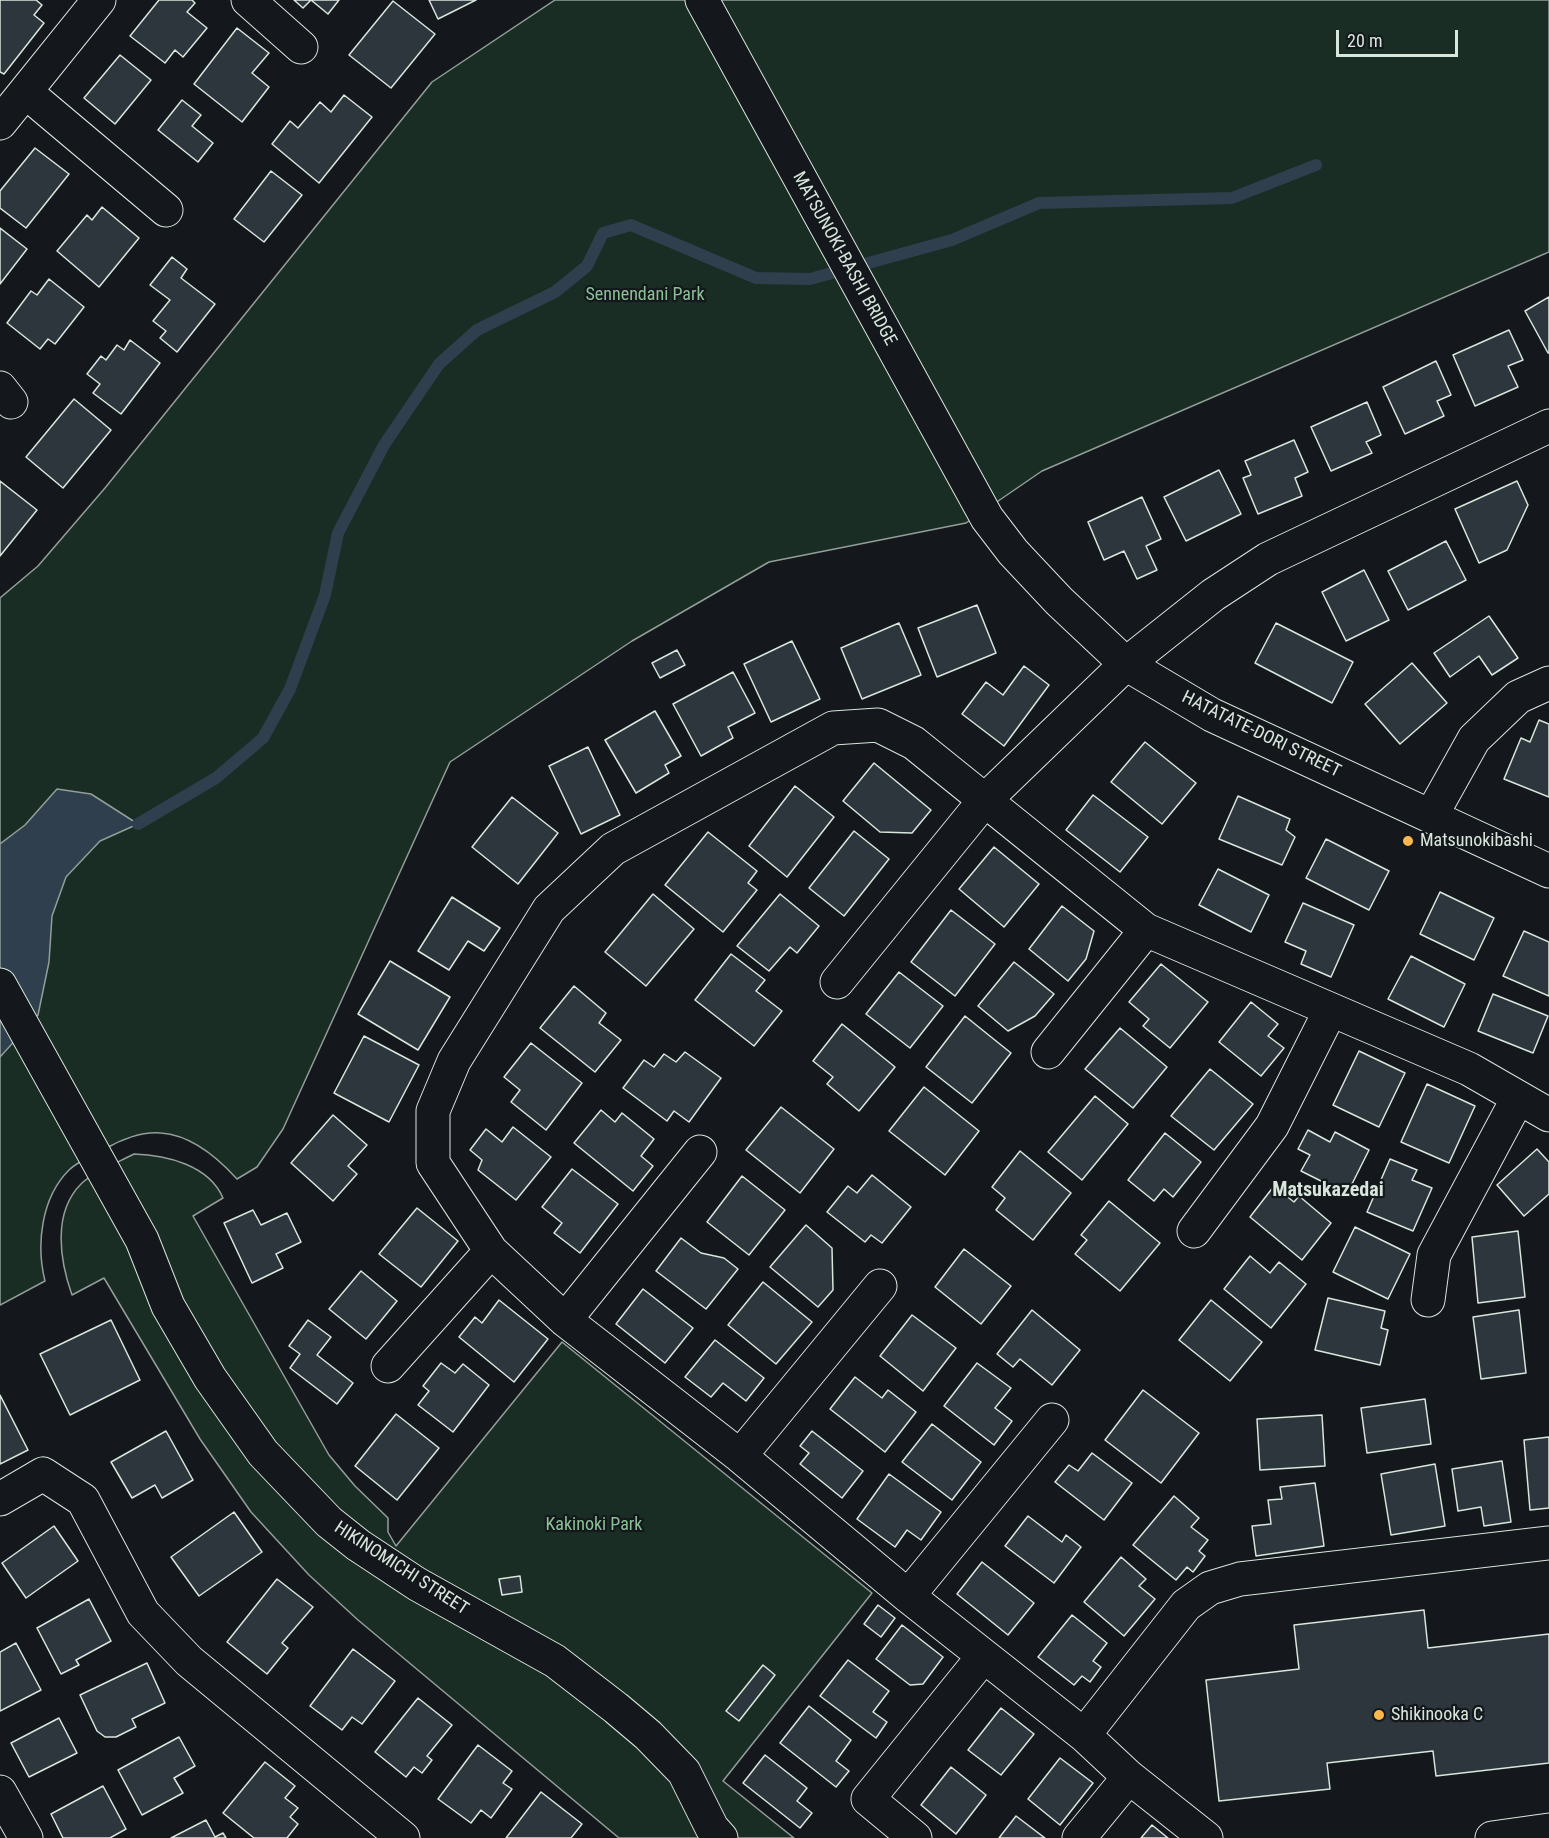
<!DOCTYPE html>
<style>
body{margin:0}
#map{position:relative;width:1549px;height:1838px;overflow:hidden;background:#14181c;font-family:"Roboto Condensed",sans-serif}
canvas{display:block}
.scale{position:absolute;left:1336px;top:30px;width:122px;height:27px;box-sizing:border-box;border:3px solid #d8e6dc;border-top:0;padding-left:8px;font-size:18px;line-height:21px;white-space:nowrap;color:#d8e6dc;-webkit-text-stroke:4px #14181c;paint-order:stroke}
</style>
<div id="map">
<canvas width="1549" height="1838"></canvas>
<div class="scale">20 m</div>
</div>
<script>
const context = document.querySelector('canvas').getContext('2d');
context.lineJoin = 'round';
function paint(path, color) {
  context.fillStyle = color;
  context.fill(path, 'evenodd');
}
function strokePath(path, color, width, dash) {
  context.strokeStyle = color;
  context.lineWidth = width;
  context.lineCap = dash ? 'butt' : 'round';
  context.setLineDash(dash || []);
  context.stroke(path);
}
function drawText(font, color, halo, rows, align = 'center') {
  context.font = font + ' "Roboto Condensed",sans-serif';
  context.lineWidth = 4.5;
  context.setLineDash([]);
  context.textBaseline = 'middle';
  context.strokeStyle = halo;
  context.fillStyle = color;
  for (const [text, x, y, turn = 0] of rows) {
    context.save();
    context.translate(x, y);
    context.rotate((+turn || 0) * Math.PI / 180);
    context.textAlign = isNaN(turn) ? turn : align;
    if (halo) context.strokeText(text, 0, 0);
    context.fillText(text, 0, 0);
    context.restore();
  }
}
const green = new Path2D(`
 M555,0H1549V252L1042,471L966,523L769,562L632,641L450,762L283,1129L257,1167L237,1179C218,1158 191,1135 161,1133C142,1131 120,1140 105,1149C94,1155 78,1161 69,1170C41,1198 36,1245 45,1281L0,1305V598L38,566L105,488L432,82Z
 M134,1154C166,1155 209,1165 223,1198L193,1216L329,1455L355,1486L388,1518V1532L396,1546L562,1342L872,1593L723,1781L794,1838H619L358,1620L309,1575L251,1512L200,1439L104,1278L72,1295C60,1261 52,1213 81,1184C91,1173 119,1162 134,1154Z`);
paint(green, '#1a2d24');
strokePath(green, '#939e99', 1.5);
const water = new Path2D(`
 M57,789L91,794L138,824L100,841L66,877L52,916L49,962L38,1015L0,1057V844L25,825Z`);
paint(water, '#2f3f4d');
strokePath(water, '#939e99', 1.5);
strokePath(new Path2D(`
 M138,824L216,778L263,738L290,689L325,595L338,533L384,445L439,364L477,330L555,292L587,266L603,233L631,225L756,278L810,279L952,240L1039,203L1232,198L1316,165`), '#2f3f4d', 12);
const building = new Path2D(`
 M0,0H36L42,5L34,15L44,23L4,74L0,72Z
 M159,0H192L195,3L187,12L207,28L183,57L175,50L165,63L130,36Z
 M294,0H311L303,8Z
 M311,0H339L328,14Z
 M429,0H476L438,19Z
 M393,1L435,34L391,88L349,55Z
 M237,28L269,53L252,73L269,87L242,122L194,84Z
 M120,55L151,80L115,124L84,98Z
 M344,95L372,117L319,183L272,144L290,121L298,128L320,102L331,112Z
 M182,100L201,115L192,126L213,143L198,162L158,130Z
 M35,148L69,174L26,228L0,208V191Z
 M271,171L302,195L264,242L234,219Z
 M102,207L139,238L99,287L57,251L87,215L92,220Z
 M0,228L27,249L0,284Z
 M172,257L187,269L181,278L215,304L177,352L160,338L166,331L153,321L170,300L150,285Z
 M49,279L84,307L55,344L48,339L40,349L7,323L31,291L37,295Z
 M1549,297V353H1548L1525,311Z
 M1509,330L1523,360L1508,366L1518,387L1475,406L1453,355Z
 M130,340L160,363L121,414L93,393L100,384L87,374L101,356L106,360L117,345L124,350Z
 M1436,361L1451,395L1437,401L1444,416L1405,434L1383,387Z
 M74,399L111,430L63,488L26,457Z
 M1367,402L1381,435L1366,442L1372,453L1331,471L1311,427Z
 M1294,440L1308,472L1295,478L1302,496L1258,514L1243,478L1251,475L1245,461Z
 M1219,470L1241,514L1186,541L1164,497Z
 M0,481L37,510L0,556Z
 M1517,481L1528,505L1507,550L1479,563L1455,509Z
 M1142,497L1161,539L1146,546L1157,570L1137,579L1124,551L1104,560L1088,522Z
 M1446,541L1466,580L1408,610L1388,571Z
 M1364,570L1389,620L1346,641L1322,592Z
 M977,605L996,653L937,677L918,628Z
 M1489,616L1518,658L1492,675L1479,656L1450,677L1434,653Z
 M899,623L921,675L862,699L841,648Z
 M1276,623L1353,662L1332,703L1255,663Z
 M792,641L820,699L771,722L744,664Z
 M677,650L685,665L660,678L652,663Z
 M1412,663L1447,703L1400,744L1365,704Z
 M1024,666L1049,685L1004,746L962,714L986,682L1003,695Z
 M733,672L755,713L728,727L733,738L701,756L673,704Z
 M655,711L681,756L665,765L669,773L636,793L605,740Z
 M1539,720L1549,724V797L1504,779L1521,738L1530,742Z
 M1145,742L1196,783L1162,824L1111,782Z
 M588,747L620,815L581,834L549,766Z
 M874,763L931,810L912,833L880,832L843,801Z
 M795,786L834,817L787,877L749,846Z
 M1093,795L1148,837L1120,872L1066,830Z
 M1238,796L1290,819L1286,830L1295,837L1282,865L1219,839Z
 M512,797L558,833L518,884L472,847Z
 M854,831L889,859L844,916L809,888Z
 M708,832L757,871L748,883L757,890L723,932L665,885Z
 M1326,839L1389,871L1369,910L1306,878Z
 M994,847L1039,884L1004,927L959,889Z
 M1218,869L1269,895L1251,932L1199,905Z
 M1440,892L1494,918L1474,960L1420,934Z
 M653,894L694,929L646,986L605,952Z
 M780,894L819,926L797,953L790,947L769,971L737,946Z
 M452,897L500,928L484,951L468,941L449,970L418,951Z
 M1303,903L1354,925L1331,977L1301,964L1306,951L1285,942Z
 M1062,906L1094,931L1086,959L1068,981L1029,949Z
 M951,910L995,944L955,996L911,962Z
 M1524,931L1549,942V996L1503,976Z
 M731,954L765,980L756,991L782,1011L754,1046L695,1000Z
 M1411,956L1465,984L1444,1027L1388,999Z
 M390,961L450,997L418,1050L358,1014Z
 M1014,962L1054,994L1035,1016L1008,1031L978,1006Z
 M1161,964L1208,1002L1170,1048L1143,1026L1149,1019L1129,1002Z
 M899,972L943,1006L910,1048L866,1014Z
 M574,986L606,1013L599,1023L621,1040L595,1072L540,1028Z
 M1493,994L1548,1016L1533,1053L1478,1031Z
 M1251,1002L1278,1024L1268,1036L1284,1048L1261,1076L1219,1042Z
 M965,1016L1011,1053L972,1103L926,1067Z
 M842,1024L895,1067L859,1111L827,1084L833,1077L813,1061Z
 M1120,1028L1167,1067L1133,1108L1085,1069Z
 M364,1036L419,1065L389,1122L334,1093Z
 M531,1043L582,1083L546,1130L511,1102L520,1090L504,1077Z
 M1359,1051L1405,1073L1379,1127L1333,1105Z
 M685,1052L721,1078L689,1122L674,1111L667,1121L623,1088L644,1060L654,1067L664,1054L676,1062Z
 M1210,1069L1253,1104L1214,1150L1171,1116Z
 M1427,1084L1475,1106L1449,1163L1401,1142Z
 M924,1087L979,1131L945,1175L889,1131Z
 M1095,1096L1128,1124L1082,1180L1048,1152Z
 M781,1107L834,1149L800,1193L746,1150Z
 M601,1110L615,1122L622,1113L654,1139L641,1156L653,1166L633,1191L574,1143Z
 M333,1115L367,1145L348,1166L357,1174L333,1201L291,1163Z
 M513,1127L551,1157L516,1200L478,1170L482,1160L470,1150L486,1129L502,1142Z
 M1308,1130L1330,1142L1335,1132L1369,1150L1347,1194L1301,1171L1310,1155L1298,1149Z
 M1165,1133L1201,1162L1173,1197L1164,1189L1154,1201L1128,1180Z
 M1537,1149L1549,1162V1194L1524,1216L1497,1185Z
 M1020,1151L1071,1193L1033,1240L996,1210L1005,1198L992,1187Z
 M1390,1159L1417,1170L1412,1180L1432,1188L1413,1231L1367,1212Z
 M572,1169L618,1204L580,1253L554,1233L562,1223L542,1207Z
 M872,1175L911,1207L882,1243L871,1235L865,1242L827,1212L848,1186L857,1193Z
 M742,1176L785,1210L749,1255L707,1222Z
 M1274,1186L1294,1202L1299,1196L1331,1223L1302,1260L1250,1217Z
 M1109,1201L1160,1243L1120,1291L1075,1254L1087,1240L1081,1235Z
 M417,1208L458,1241L421,1287L379,1254Z
 M253,1210L261,1225L287,1213L301,1242L276,1254L283,1268L252,1283L224,1223Z
 M806,1225L832,1248L833,1290L818,1307L770,1267Z
 M1355,1227L1410,1254L1388,1299L1333,1272Z
 M1518,1231L1525,1297L1478,1303L1472,1237Z
 M681,1238L701,1253L724,1258L738,1269L706,1309L656,1271Z
 M964,1249L1011,1286L981,1324L935,1287Z
 M1250,1256L1270,1273L1279,1262L1306,1284L1271,1328L1224,1289Z
 M361,1271L397,1301L366,1339L329,1309Z
 M763,1282L812,1322L776,1364L728,1325Z
 M643,1289L693,1328L665,1363L616,1324Z
 M1328,1298L1385,1311L1381,1328L1388,1330L1380,1365L1315,1350Z
 M499,1300L548,1339L514,1382L459,1337L475,1317L482,1323Z
 M1211,1300L1262,1342L1230,1381L1179,1340Z
 M1032,1310L1080,1350L1052,1385L1020,1359L1013,1367L997,1354Z
 M1519,1310L1526,1373L1481,1379L1473,1317Z
 M912,1315L956,1348L923,1391L880,1356Z
 M111,1320L140,1380L70,1415L40,1354Z
 M308,1320L331,1337L317,1355L353,1383L337,1404L290,1368L300,1354L289,1346Z
 M715,1340L764,1378L746,1401L723,1383L711,1397L685,1377Z
 M441,1363L455,1373L463,1364L489,1385L453,1432L418,1405L429,1391L423,1386Z
 M977,1363L1011,1388L995,1408L1012,1421L994,1445L944,1406Z
 M855,1377L882,1398L888,1390L916,1412L885,1452L830,1409Z
 M1143,1390L1199,1433L1161,1483L1105,1440Z
 M0,1395L28,1450L0,1464Z
 M1425,1399L1431,1444L1367,1453L1361,1408Z
 M396,1414L439,1448L397,1500L355,1466Z
 M1322,1415L1325,1466L1260,1470L1257,1419Z
 M932,1424L981,1462L952,1500L902,1462Z
 M166,1431L193,1480L162,1498L155,1485L132,1498L111,1462Z
 M812,1431L863,1471L842,1498L800,1464L809,1453L800,1446Z
 M1549,1437V1508L1530,1510L1524,1440Z
 M1092,1453L1132,1483L1104,1520L1055,1482L1069,1465L1078,1471Z
 M1502,1461L1511,1522L1484,1526L1481,1507L1458,1511L1452,1469Z
 M1435,1464L1445,1526L1391,1535L1381,1474Z
 M889,1474L941,1512L921,1540L907,1530L895,1547L857,1519Z
 M1315,1483L1324,1546L1256,1556L1252,1526L1271,1524L1268,1500L1282,1499L1280,1487Z
 M1174,1496L1199,1518L1191,1527L1208,1540L1199,1551L1205,1556L1193,1572L1187,1567L1176,1580L1133,1545Z
 M234,1512L262,1552L199,1596L171,1557Z
 M1028,1516L1062,1542L1066,1535L1081,1547L1054,1583L1005,1546Z
 M54,1526L78,1561L26,1598L2,1563Z
 M1121,1557L1146,1579L1139,1586L1155,1599L1124,1636L1084,1602Z
 M982,1562L1034,1603L1008,1635L957,1594Z
 M520,1576L522,1592L502,1595L499,1579Z
 M277,1579L313,1607L282,1643L288,1648L267,1674L227,1642Z
 M89,1599L111,1641L76,1660L79,1665L61,1674L37,1628Z
 M878,1605L895,1618L881,1637L864,1624Z
 M1424,1610L1428,1648L1549,1634V1763L1436,1776L1433,1751L1327,1763L1330,1789L1219,1801L1206,1680L1299,1669L1294,1625Z
 M1072,1615L1107,1643L1093,1661L1101,1667L1090,1682L1082,1676L1074,1685L1038,1657Z
 M902,1625L943,1657L923,1684L910,1685L876,1659Z
 M16,1643L41,1690L0,1711V1652Z
 M353,1649L395,1681L362,1724L352,1717L342,1730L310,1706Z
 M848,1660L889,1691L873,1712L887,1722L876,1738L820,1696Z
 M147,1663L165,1703L132,1719L136,1727L116,1737H105L97,1731L80,1695Z
 M763,1665L775,1675L739,1721L726,1711Z
 M418,1698L452,1725L427,1756L432,1760L422,1773L414,1767L406,1777L375,1752Z
 M809,1706L851,1740L836,1761L849,1771L836,1787L780,1743Z
 M1001,1708L1034,1734L1001,1775L968,1750Z
 M59,1718L77,1753L29,1777L11,1743Z
 M179,1737L195,1766L174,1778L183,1793L142,1815L118,1770Z
 M478,1745L512,1771L503,1783L512,1789L491,1818L481,1810L471,1823L438,1799Z
 M765,1755L807,1788L797,1801L812,1813L800,1828L743,1783Z
 M1060,1758L1093,1783L1060,1825L1028,1799Z
 M265,1762L295,1786L285,1798L298,1808L290,1817L298,1824L287,1838H254L223,1813Z
 M951,1767L986,1795L956,1834L921,1805Z
 M103,1786L126,1829L110,1838H63L51,1814Z
 M541,1792L582,1824L571,1838H506Z
 M1016,1816L1045,1838H999Z
 M206,1820L215,1837L223,1833L226,1838H171Z
 M1152,1825L1168,1838H1141Z`);
paint(building, '#2c363c');
strokePath(building, '#d8e6dc', 1.5);
const street = new Path2D(`
 M248,0L301,47
 M27,93L166,210
 M0,123L99,0
 M0,388L11,402
 M1431,816L1474,739L1518,697L1549,683
 M837,982L984,801L1126,664L1213,595L1268,559L1549,426
 M0,985L142,1240L168,1306L210,1378L263,1453L329,1522L358,1545L417,1584L555,1661L616,1708L648,1735L684,1772L712,1828L721,1838
 M1048,1052L1146,930
 M1194,1231L1272,1126L1330,1011
 M1428,1300L1434,1255L1518,1098
 M565,1320L700,1152
 M388,1366L491,1251
 M740,1456L880,1286
 M0,1499L43,1474L83,1500L143,1613L189,1661L403,1838
 M908,1596L1052,1420
 M1084,1735L1186,1605L1210,1588L1240,1579L1549,1543
 M0,1792L26,1838
 M915,1838L868,1799L983,1657
 M1079,1838L1129,1777
 M1206,1838L1129,1777L1084,1735L908,1596L740,1456L565,1320L491,1251L433,1163V1111L454,1061L549,909L613,849L833,728L878,725L914,743L1146,930L1469,1069L1549,1115
 M1492,1838L1549,1830`);
const secondary = new Path2D(`
 M702,0L987,518L1013,552L1059,601L1126,664L1212,715L1549,871`);
strokePath(street, '#d8e6dc', 35);
strokePath(secondary, '#d8e6dc', 35);
strokePath(street, '#14181c', 33);
strokePath(secondary, '#14181c', 33);
for (const [x, y, r, color] of [
 [1408,841,6,"#ffb74d"],
 [1379,1715,6,"#ffb74d"]
]) {
  const dot = new Path2D();
  dot.arc(x, y, r, 0, 2 * Math.PI);
  context.fillStyle = color;
  context.fill(dot);
  strokePath(dot, '#14181c', 2);
}
drawText('18px', '#d8e6dc', '#14181c', [
 ["MATSUNOKI-BASHI BRIDGE",844,259,61],
 ["HATATATE-DORI STREET",1261,735,26],
 ["HIKINOMICHI STREET",401,1569,33]
]);
drawText('18px', '#8ac095', '#14181c', [
 ["Sennendani Park",645,295],
 ["Kakinoki Park",594,1525]
]);
drawText('18px', '#d8e6dc', '#14181c', [
 ["Matsunokibashi",1420,841],
 ["Shikinooka C",1391,1715]
], 'left');
drawText('bold 20px', '#d8e6dc', '#14181c', [
 ["Matsukazedai",1328,1191]
]);
</script>
